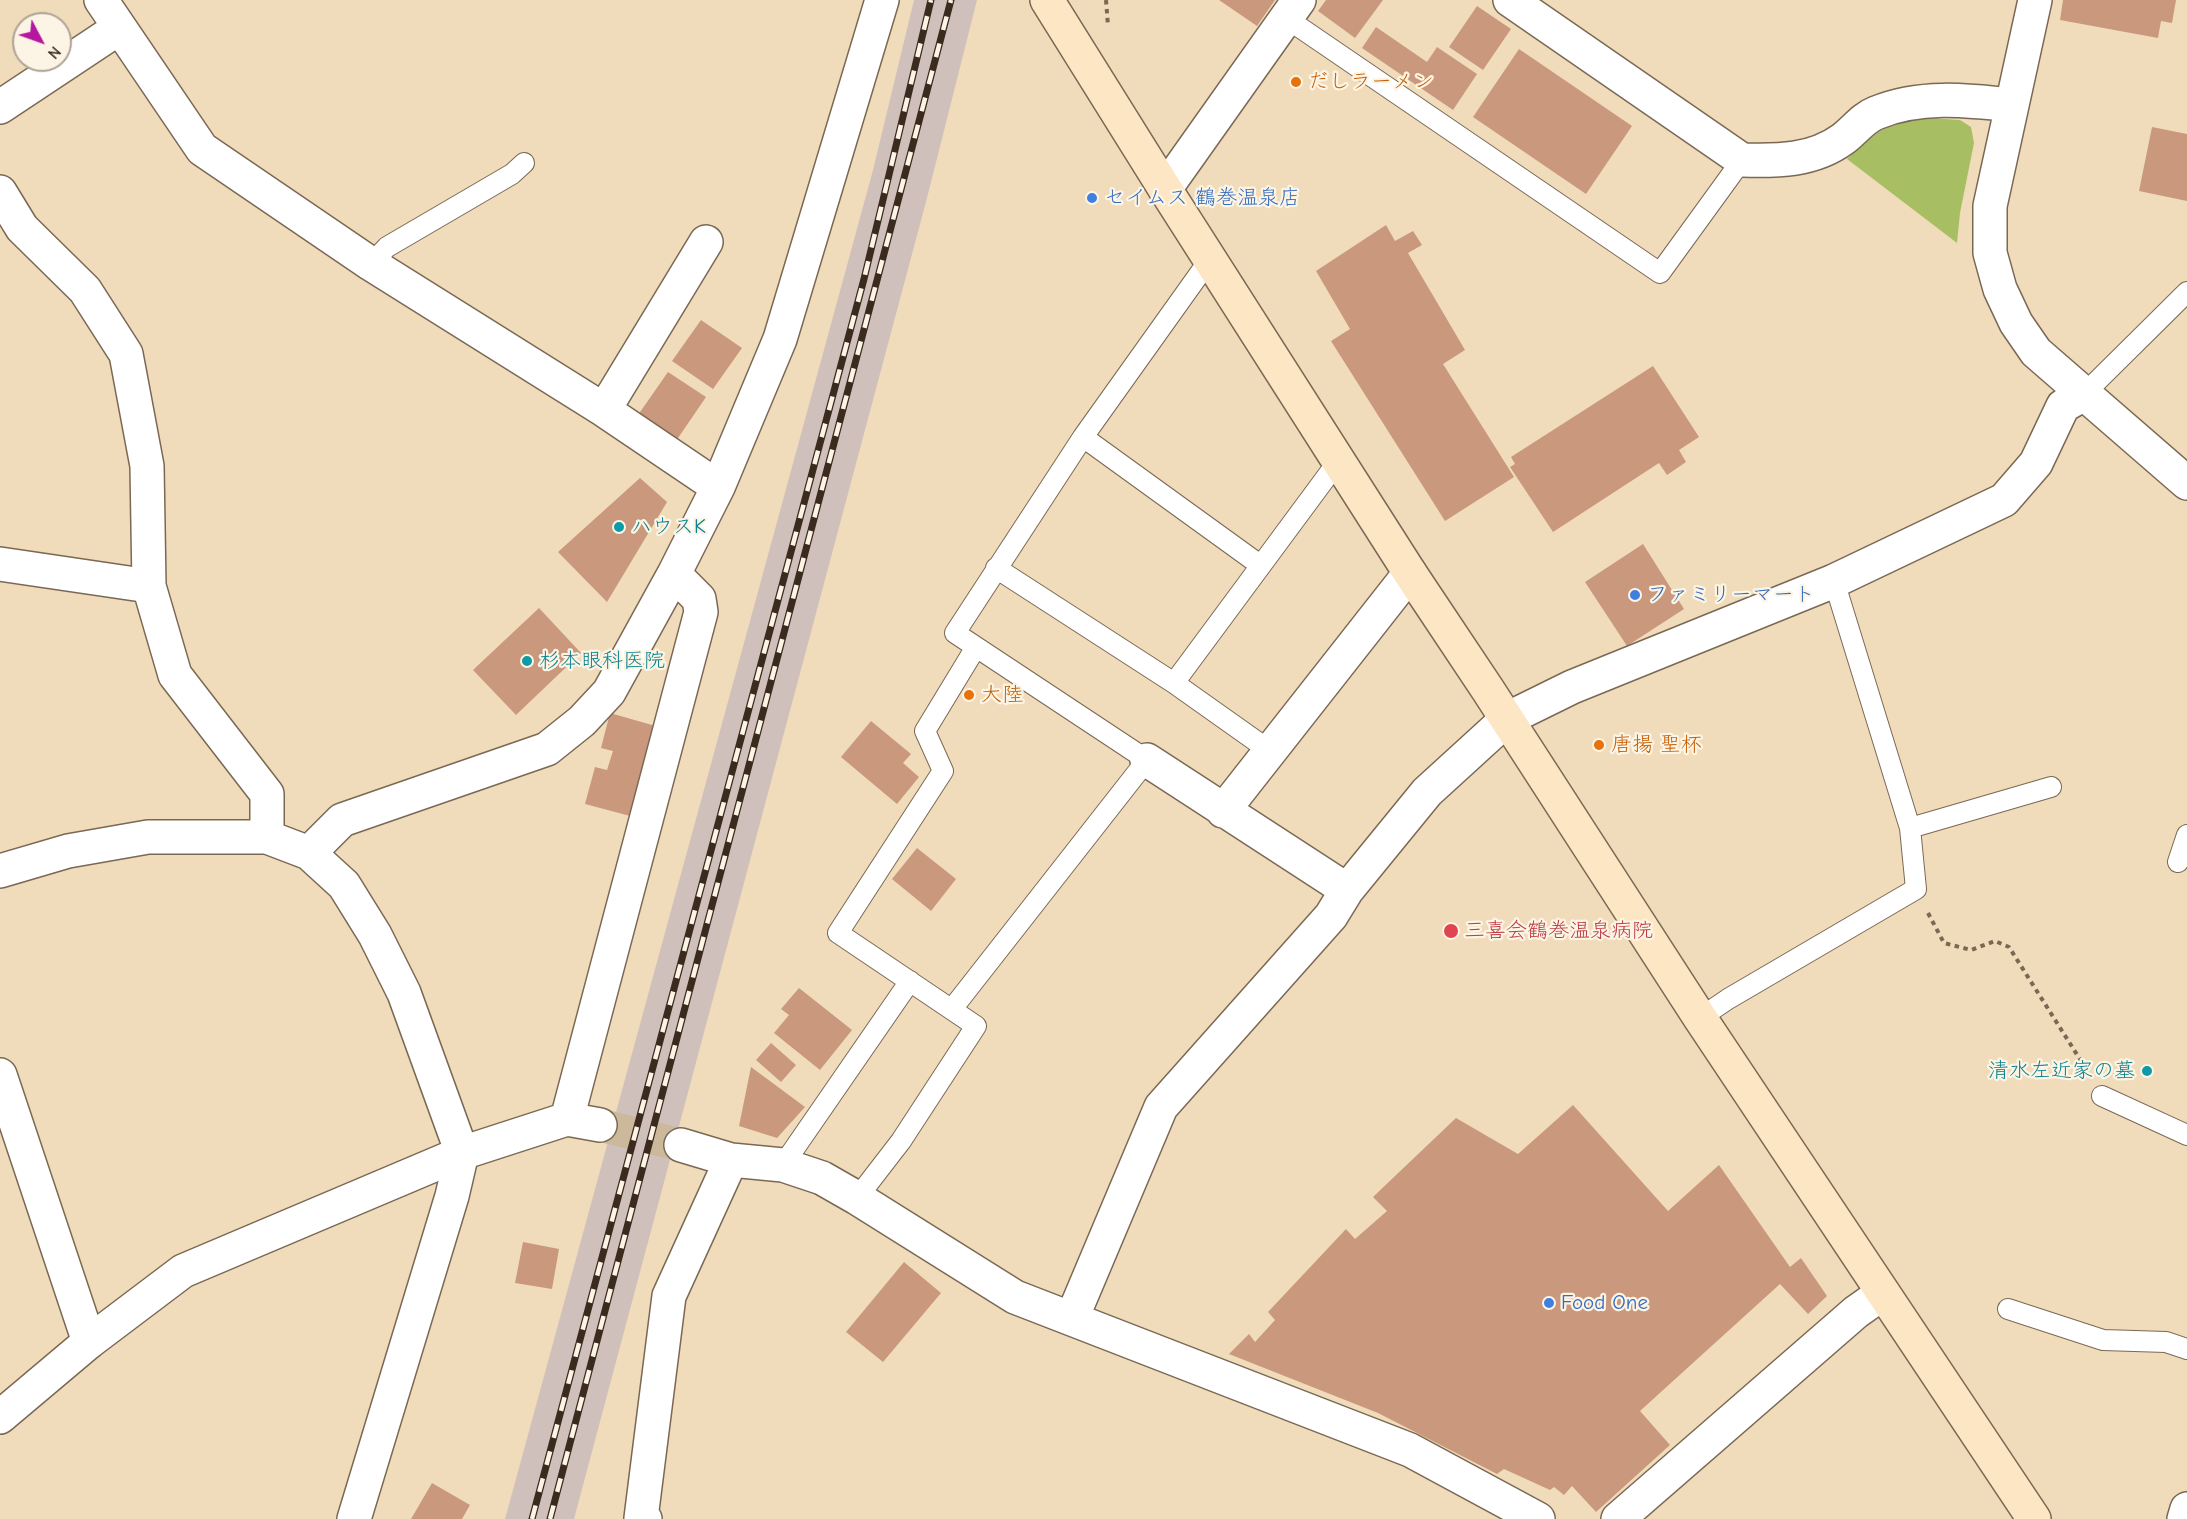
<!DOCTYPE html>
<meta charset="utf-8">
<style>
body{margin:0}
#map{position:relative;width:2187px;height:1519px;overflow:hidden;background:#f0dcba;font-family:"Comic Neue",sans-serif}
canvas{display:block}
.north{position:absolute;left:12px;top:12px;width:60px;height:60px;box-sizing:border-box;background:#fcf5e5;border:2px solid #afa495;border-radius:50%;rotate:131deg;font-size:16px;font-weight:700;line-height:24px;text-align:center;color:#3b2a1e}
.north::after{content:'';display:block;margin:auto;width:21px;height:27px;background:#b5179e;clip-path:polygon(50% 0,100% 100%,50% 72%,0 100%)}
</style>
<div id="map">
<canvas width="2187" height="1519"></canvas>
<div class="north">N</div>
</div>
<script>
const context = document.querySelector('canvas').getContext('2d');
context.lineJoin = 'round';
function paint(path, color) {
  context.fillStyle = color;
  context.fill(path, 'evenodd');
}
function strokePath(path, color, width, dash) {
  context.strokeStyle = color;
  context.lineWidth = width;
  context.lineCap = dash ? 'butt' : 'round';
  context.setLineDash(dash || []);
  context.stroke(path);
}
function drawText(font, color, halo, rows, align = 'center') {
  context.font = font + ' "Comic Neue","Klee One",sans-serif';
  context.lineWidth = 4.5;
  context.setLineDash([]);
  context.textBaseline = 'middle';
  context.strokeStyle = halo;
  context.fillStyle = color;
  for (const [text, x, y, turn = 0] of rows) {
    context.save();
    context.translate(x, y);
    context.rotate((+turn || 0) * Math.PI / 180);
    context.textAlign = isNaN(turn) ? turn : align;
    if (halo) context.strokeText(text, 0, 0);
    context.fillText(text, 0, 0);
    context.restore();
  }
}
paint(new Path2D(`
 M914,0H977L927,198L574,1519H505L873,170Z`), '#d0c0bb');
paint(new Path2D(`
 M1929,118L1960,120L1971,127L1974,143L1960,213L1957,243L1847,159C1879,129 1885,123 1929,118Z`), '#a8be63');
paint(new Path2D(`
 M1219,0H1275L1257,26Z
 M1326,0H1383L1355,38L1318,11Z
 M2063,0H2176L2172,23L2161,21L2158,38L2060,20Z
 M1477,6L1511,29L1483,70L1449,47Z
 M1376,27L1427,62L1437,47L1477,74L1453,110L1362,48Z
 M1519,49L1632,126L1586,194L1473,117Z
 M2152,127L2187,134V201L2139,191Z
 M1386,225L1395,241L1413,231L1422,245L1408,253L1465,350L1443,364L1514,477L1445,521L1331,341L1350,329L1316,271Z
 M701,320L742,348L713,389L672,361Z
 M1653,366L1699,437L1679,450L1686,462L1667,475L1659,463L1553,532L1510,467L1515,464L1511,457Z
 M668,372L706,397L676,441L638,415Z
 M640,478L667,502L607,602L558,552Z
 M1643,544L1684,609L1627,646L1585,582Z
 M539,608L581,653L516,715L473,670Z
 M610,713L659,727L634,817L585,804L595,767L607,770L613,751L601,748Z
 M871,721L911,754L903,763L919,777L897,804L841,757Z
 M917,848L956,879L931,911L892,879Z
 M799,988L852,1030L820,1070L774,1033L789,1015L781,1009Z
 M771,1043L796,1065L781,1082L756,1060Z
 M751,1067L805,1107L777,1138L739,1126Z
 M1573,1105L1668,1211L1719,1165L1790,1267L1801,1258L1827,1296L1808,1314L1780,1284L1640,1411L1670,1445L1596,1512L1572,1486L1564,1495L1554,1487L1550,1490L1504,1469L1497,1474L1378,1413L1229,1354L1249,1334L1255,1342L1275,1320L1268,1312L1346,1229L1355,1239L1387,1211L1373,1197L1456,1118L1518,1154Z
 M523,1242L559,1249L552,1289L515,1283Z
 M904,1262L941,1293L883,1362L846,1332Z
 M432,1483L470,1505L462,1519H411Z`), '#ca987d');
strokePath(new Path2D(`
 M600,1125L681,1145`), '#ccb89b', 33, [33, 16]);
const service = new Path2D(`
 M1286,18L1660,273L1742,160
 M371,264L387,247L512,174L524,163
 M2084,394L2187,292
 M1083,437L1260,565
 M996,568L1174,683L1270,751
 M1834,581L1910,828
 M1174,683L1339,460
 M2178,862L2187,835
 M952,1009L1147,760L955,633L1083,437L1210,259
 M1700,1018L1728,999L1916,889L1910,828L2051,787
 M2102,1096L2187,1135
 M783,1165L910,981
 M857,1198L901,1141L976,1026L838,933L943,771L925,731L976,647
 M2008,1309L2103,1340L2166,1342L2187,1349`);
const minor = new Path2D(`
 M101,0L202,149L371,264L604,410L718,487
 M1510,0L1742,160C1778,161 1813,161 1843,139C1854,131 1863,118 1876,113C1919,95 1966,100 2011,105
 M2035,0L1990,206V253L2000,289L2016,323L2036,352L2187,483
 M0,107L119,28
 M1165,189L1299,0
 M0,192L22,228L85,290L126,354L147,466L149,586L175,675L267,794V837
 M604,410L706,242
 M0,564L149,586
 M1147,760L1347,890
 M1223,811L1410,573
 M309,853L342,820L547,749L582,721L609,692L674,574L718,487L780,339L882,0
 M0,871L68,851L148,837H267L309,853L344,885L375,935L404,993L462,1153
 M567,1119L701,612L699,599L674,574
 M681,1145L731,1160L783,1165L822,1178L857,1198L1015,1297L1410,1450L1538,1519
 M1072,1318L1161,1107L1331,916L1347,890L1427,792L1507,719L1572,687L1834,581L2004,500L2036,463L2063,406L2084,394
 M0,1417L89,1342L183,1271L462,1153L567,1119L600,1125
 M645,1519L641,1518L669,1296L731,1160
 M1618,1519L1856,1312L1883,1293
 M2184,1519L2187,1509`);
const tertiary = new Path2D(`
 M0,1075L89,1342
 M354,1519L452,1196L462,1153`);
const secondary = new Path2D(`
 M1047,0L1165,189L1410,573L1488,690L1700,1018L2034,1519`);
strokePath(service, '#7a6855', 22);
strokePath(minor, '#7a6855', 36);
strokePath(tertiary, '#7a6855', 36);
strokePath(secondary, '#7a6855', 36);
strokePath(new Path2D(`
 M1106,0L1108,26
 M1928,913L1944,943L1971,950L1995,941L2009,947L2088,1072`), '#7a6855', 4, [4.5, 4.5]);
strokePath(service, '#fff', 20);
strokePath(minor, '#fff', 33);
strokePath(tertiary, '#fff', 33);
strokePath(secondary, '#fce6c4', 33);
const rail = new Path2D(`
 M532,1519L864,279L931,0
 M550,1519L951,0`);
strokePath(rail, '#3b2a1e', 7);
strokePath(rail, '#fcf5e5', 4.5, [14]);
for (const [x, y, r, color] of [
 [1296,82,6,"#e8710a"],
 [1092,198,6,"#3f7fe0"],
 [619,527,6,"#0f9aa8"],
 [1635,595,6,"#3f7fe0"],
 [527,661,6,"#0f9aa8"],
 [969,695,6,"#e8710a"],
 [1599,745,6,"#e8710a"],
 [1451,931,8,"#e0444e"],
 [2147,1071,6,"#0f9aa8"],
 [1549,1303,6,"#3f7fe0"]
]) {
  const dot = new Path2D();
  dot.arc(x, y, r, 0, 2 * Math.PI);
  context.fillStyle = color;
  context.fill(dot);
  strokePath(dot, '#fcf5e5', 2);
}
drawText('21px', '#c56008', '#fcf5e5', [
 ["だしラーメン",1308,82],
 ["大陸",981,695],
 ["唐揚 聖杯",1611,745]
], 'left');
drawText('21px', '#366cbe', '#fcf5e5', [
 ["セイムス 鶴巻温泉店",1104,198],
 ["ファミリーマート",1647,595],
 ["Food One",1561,1303]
], 'left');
drawText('21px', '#0d838f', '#fcf5e5', [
 ["ハウスK",631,527],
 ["杉本眼科医院",539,661],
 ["清水左近家の墓",2135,1071,"right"]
], 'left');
drawText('21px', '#be3a42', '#fcf5e5', [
 ["三喜会鶴巻温泉病院",1464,931]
], 'left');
</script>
